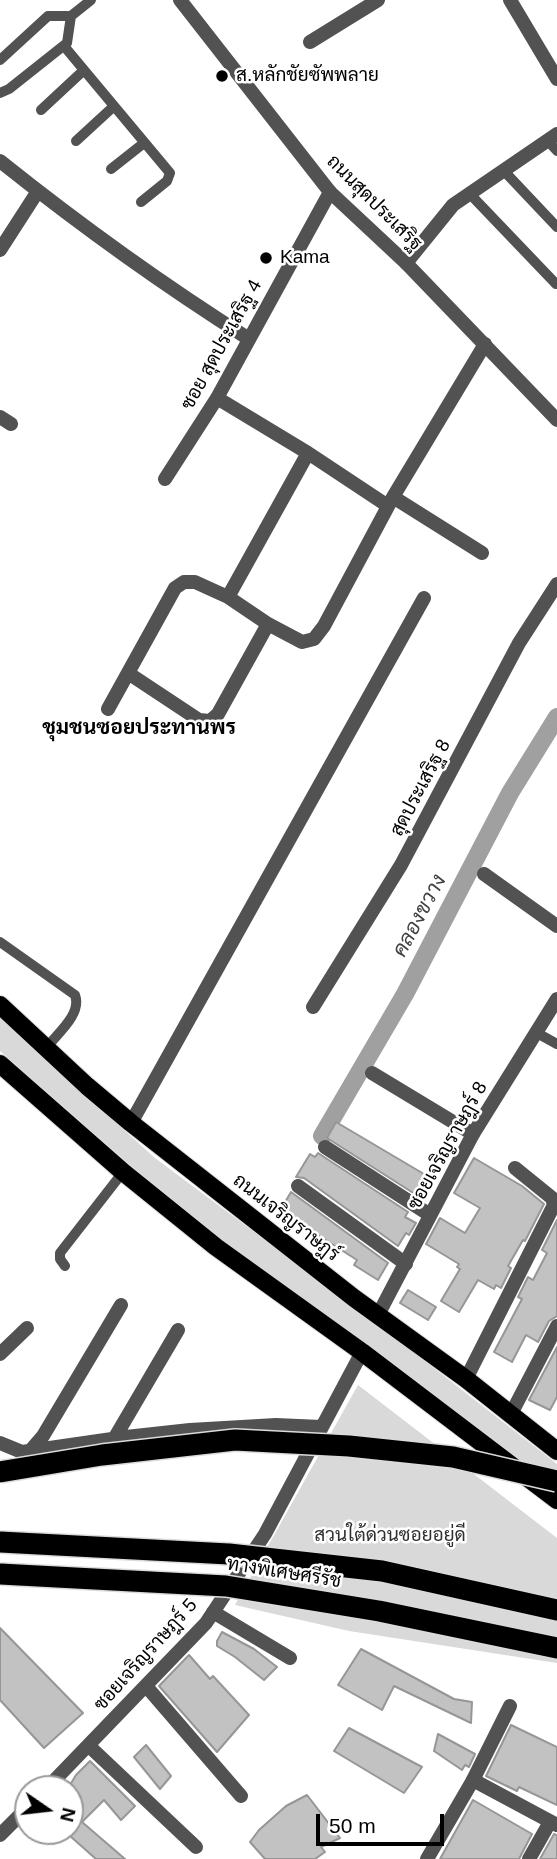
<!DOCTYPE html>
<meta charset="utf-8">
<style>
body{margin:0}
#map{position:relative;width:557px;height:1859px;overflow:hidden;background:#fff;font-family:Arial,sans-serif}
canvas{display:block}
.north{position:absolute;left:14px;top:1775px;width:70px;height:70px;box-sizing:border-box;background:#fff;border:2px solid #999;border-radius:50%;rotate:104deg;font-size:19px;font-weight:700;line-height:28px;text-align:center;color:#000}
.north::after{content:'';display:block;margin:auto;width:24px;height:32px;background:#000;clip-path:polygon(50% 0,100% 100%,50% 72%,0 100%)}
.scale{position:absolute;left:316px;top:1814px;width:128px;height:32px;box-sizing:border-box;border:4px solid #000;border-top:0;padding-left:9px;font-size:21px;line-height:24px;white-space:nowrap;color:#000;-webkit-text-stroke:5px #fff;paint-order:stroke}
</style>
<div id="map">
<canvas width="557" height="1859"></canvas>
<div class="north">N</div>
<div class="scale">50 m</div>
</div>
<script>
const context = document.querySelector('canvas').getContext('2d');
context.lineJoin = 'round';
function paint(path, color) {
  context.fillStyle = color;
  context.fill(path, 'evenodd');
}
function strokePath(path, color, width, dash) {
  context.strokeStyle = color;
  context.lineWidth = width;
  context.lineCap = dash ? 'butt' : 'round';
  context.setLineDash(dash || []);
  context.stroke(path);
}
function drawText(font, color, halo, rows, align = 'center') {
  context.font = font + ' Arial,Sarabun,sans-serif';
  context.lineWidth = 5;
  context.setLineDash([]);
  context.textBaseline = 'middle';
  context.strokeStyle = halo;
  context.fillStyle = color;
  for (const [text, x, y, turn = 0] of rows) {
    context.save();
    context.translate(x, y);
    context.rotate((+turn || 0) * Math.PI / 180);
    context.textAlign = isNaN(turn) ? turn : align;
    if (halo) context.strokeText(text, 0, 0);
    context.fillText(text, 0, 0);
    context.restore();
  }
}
paint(new Path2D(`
 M0,1018L155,1158L367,1316L557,1464V1489L178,1207L0,1051Z
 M358,1385L557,1538V1663L349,1631L235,1605Z`), '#d9d9d9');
strokePath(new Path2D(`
 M322,1136L405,994L510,793L557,717`), '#a0a0a0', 18);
const building = new Path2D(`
 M336,1122L429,1177L418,1196L327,1138Z
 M318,1153L408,1212L405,1217L416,1223L409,1235L406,1233L398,1246L304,1178L296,1177L310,1154L315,1157Z
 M474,1158L522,1186L544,1204L525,1241L523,1240L508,1266L511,1268L501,1288L496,1285L494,1289L478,1280L459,1312L441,1301L460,1269L457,1267L459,1264L426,1244L440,1218L465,1233L480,1208L454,1193Z
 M291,1192L388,1263L378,1280L354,1265L357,1260L280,1211Z
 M557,1220V1316L549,1321L538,1342L526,1335L512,1362L494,1352L522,1299L518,1297L528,1277L533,1280L547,1253L542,1250Z
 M408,1290L436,1307L428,1320L400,1303Z
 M557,1347V1397L550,1410L529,1400Z
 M0,1628L83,1713L44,1748L0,1700Z
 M222,1632L254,1649L277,1667L264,1680L235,1657L217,1646V1641Z
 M361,1649L454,1699L472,1702L471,1723L394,1686L382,1710L338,1685Z
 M189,1655L210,1679L213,1676L249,1715L217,1752L159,1686Z
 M511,1725L557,1747V1805L519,1787L517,1791L486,1776Z
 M349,1728L422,1767L404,1793L334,1751Z
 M438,1734L475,1754L469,1767L465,1765L462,1770L434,1751Z
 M146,1745L171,1776L160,1789L134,1757Z
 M90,1761L135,1806L121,1820L104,1800L82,1822L125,1859H96L70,1836V1785L76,1775Z
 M307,1795L340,1838L321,1847L325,1852L315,1859H265L250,1842L259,1830L286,1806Z
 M473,1800L532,1834L519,1859H440Z
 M554,1834L557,1835V1859H540Z`);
paint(building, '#c2c2c2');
strokePath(building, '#969696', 2);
const primary = new Path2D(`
 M0,1005L87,1086L131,1123L354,1298L466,1379L557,1451
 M0,1064L123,1172L216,1247L362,1352L557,1500`);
strokePath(primary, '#dbdbdb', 20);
strokePath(new Path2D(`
 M0,60L48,16H71L91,0
 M84,70L170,173L167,181L141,202
 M0,93L9,89L67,43L71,16
 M41,110L84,70L64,46
 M547,140L557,151
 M76,141L113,107
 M111,169L144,143
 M504,171L557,227
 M469,193L556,284
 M0,942L75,995C82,1014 58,1033 47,1047
 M537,1033L557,1044
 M65,1266L60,1259V1253L123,1172`), '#525252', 10);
strokePath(new Path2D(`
 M510,0L557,79
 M310,42L378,0
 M0,161C80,225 162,284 249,339
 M0,250L38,191
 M406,263L453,205L557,134
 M217,398L308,453L388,506
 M0,417L11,424
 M165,479L217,398L330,192
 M393,497L482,553
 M228,597L308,453
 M128,673L199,720L210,721L218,714L268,624
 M108,709L175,588L184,582H195L228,597L268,624L302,642L314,639L324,626L393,497L485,344
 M484,874L557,926
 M313,1007L401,865L519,643L557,584
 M372,1073L473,1134
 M131,1123L424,598
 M325,1147L430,1215
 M298,1186L406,1264
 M0,1354L27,1328
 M466,1379L554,1205L552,1198L515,1168
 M511,1414L557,1326
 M114,1439L178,1330
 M0,1443L22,1452L126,1437L190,1430L276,1425L321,1427
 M30,1451L43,1436L121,1305
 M213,1612L290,1658
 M146,1686L241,1796
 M89,1746L196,1847
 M473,1780L510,1706
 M46,1789L206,1623L265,1534L362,1352
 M0,1835L28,1807
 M529,1859L550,1822`), '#525252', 14);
strokePath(new Path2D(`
 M180,0L330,192L406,263L557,420
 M378,1315L473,1134L557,999
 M427,1859L473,1780L557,1825`), '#525252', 14);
strokePath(primary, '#000', 18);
const motorwayBridge = new Path2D(`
 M0,1472L102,1455L235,1440L349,1446L453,1457L557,1481
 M0,1542L229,1554L382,1571L557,1610
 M0,1574L226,1586L379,1611L557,1648`);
strokePath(motorwayBridge, '#dbdbdb', 24, []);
strokePath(motorwayBridge, '#000', 21);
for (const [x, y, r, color] of [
 [222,76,7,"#000"],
 [266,258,7,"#000"]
]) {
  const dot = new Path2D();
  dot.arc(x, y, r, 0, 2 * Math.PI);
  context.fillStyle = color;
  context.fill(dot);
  strokePath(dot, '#fff', 2.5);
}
drawText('19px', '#000', '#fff', [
 ["ส.หลักชัยซัพพลาย",236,76],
 ["Kama",280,258]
], 'left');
drawText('19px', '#000', '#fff', [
 ["ถนนสุดประเสริฐ",374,203,45],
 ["ซอย สุดประเสริฐ 4",222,345,-61],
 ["สุดประเสริฐ 8",421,788,-62],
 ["ซอยเจริญราษฎร์ 8",448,1146,-61],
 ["ถนนเจริญราษฎร์",286,1218,38],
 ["ทางพิเศษศรีรัช",284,1573,9],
 ["ซอยเจริญราษฎร์ 5",146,1655,-48]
]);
drawText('19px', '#303030', '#fff', [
 ["สวนใต้ด่วนซอยอยู่ดี",390,1536]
]);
drawText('bold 21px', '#000', '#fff', [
 ["ชุมชนซอยประทานพร",139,728]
]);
drawText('italic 21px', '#414141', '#fff', [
 ["คลองขวาง",420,916,-62]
]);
</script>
